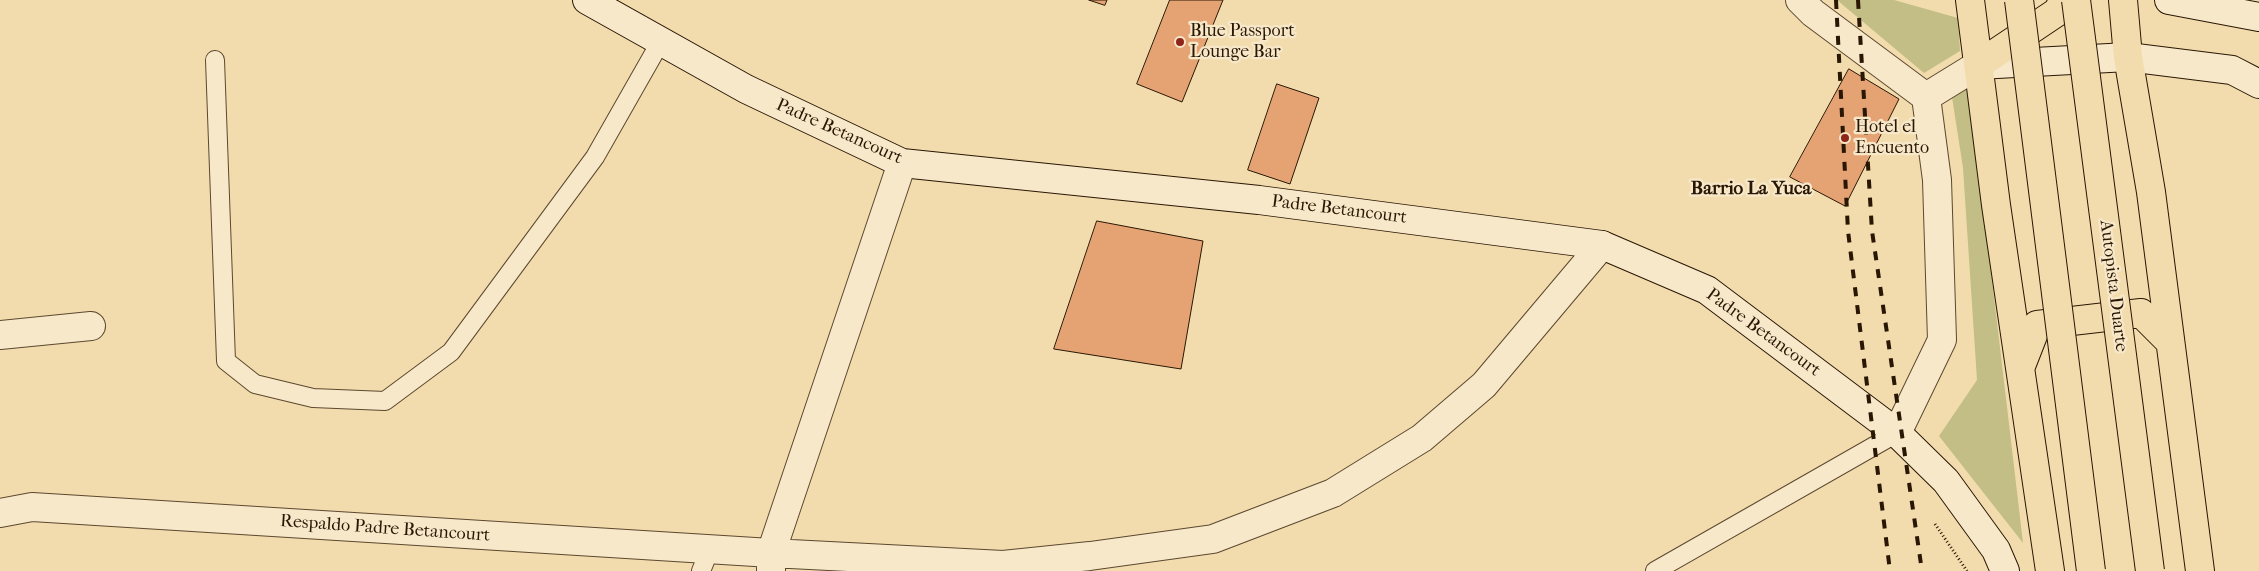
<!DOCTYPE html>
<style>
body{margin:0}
canvas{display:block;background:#f2dcae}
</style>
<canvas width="2259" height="571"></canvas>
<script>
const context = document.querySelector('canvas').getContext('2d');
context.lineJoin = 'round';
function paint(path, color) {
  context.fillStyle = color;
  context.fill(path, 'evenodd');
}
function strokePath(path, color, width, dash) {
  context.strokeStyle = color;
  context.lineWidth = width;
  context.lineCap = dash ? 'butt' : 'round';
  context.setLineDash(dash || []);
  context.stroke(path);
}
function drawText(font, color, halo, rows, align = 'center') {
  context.font = font + ' "IM FELL French Canon",serif';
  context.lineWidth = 4.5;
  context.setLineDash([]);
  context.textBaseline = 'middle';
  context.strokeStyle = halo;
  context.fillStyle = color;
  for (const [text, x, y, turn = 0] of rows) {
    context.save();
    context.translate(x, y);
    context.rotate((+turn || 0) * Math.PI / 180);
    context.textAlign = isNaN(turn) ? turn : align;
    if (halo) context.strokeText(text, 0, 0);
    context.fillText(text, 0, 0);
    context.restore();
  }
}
paint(new Path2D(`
 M1837,0H1894L1958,18L1960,51L1924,73Z
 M1969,84L2023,543L1939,436L1977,380L1963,168L1952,97Z`), '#c2be85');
const building = new Path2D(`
 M1089,0H1107L1105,5Z
 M1170,0H1223L1182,102L1137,84Z
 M1849,69L1899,99L1845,206L1790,177Z
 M1277,84L1319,98L1290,184L1248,170Z
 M1097,221L1203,241L1181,369L1054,349Z`);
paint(building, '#e5a374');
strokePath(building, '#2a1703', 1);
const lane = new Path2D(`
 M215,60L226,361L255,384L313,398L385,401L451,352L595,157L661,41
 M701,571L710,549
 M1655,571L1897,433`);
const street = new Path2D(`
 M1800,0L1813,13L1926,97L1937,180L1942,340L1897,433
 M1926,97L1978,65
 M0,335L91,326
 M0,513L32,507L771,553L1003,565L1090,556L1213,539L1333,493L1422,438L1484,385L1602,245
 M771,570V553L902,163`);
const secondary = new Path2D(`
 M587,0L746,89L902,163L1259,200L1602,245L1707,290L1897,433L1946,481L1996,550L2005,571
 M2169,0L2259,17
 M1978,65L2128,57L2232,70L2259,84`);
const primary = new Path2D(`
 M1970,0L1996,205L2050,571
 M2123,0L2128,57L2151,192L2200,571
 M1978,65L2057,12L2064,0
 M2021,366L2037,325L2141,313L2168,340`);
strokePath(lane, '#5c482e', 20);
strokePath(street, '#5c482e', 30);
strokePath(secondary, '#2a1703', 30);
strokePath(primary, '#2a1703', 30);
strokePath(new Path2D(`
 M1935,524L1967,571`), '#2a1703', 3, [1, 2.5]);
strokePath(lane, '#f7e8ca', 18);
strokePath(street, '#f7e8ca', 28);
strokePath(secondary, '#f7e8ca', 28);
strokePath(primary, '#f2dcae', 28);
strokePath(new Path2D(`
 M1836,0L1848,231L1890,571
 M1858,0L1872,231L1922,571`), '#2a1703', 4, [9, 9]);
const highwayBridge = new Path2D(`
 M2019,0L2091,571
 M2076,0L2150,571`);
strokePath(highwayBridge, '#2a1703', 30, []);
strokePath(highwayBridge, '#f2dcae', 28);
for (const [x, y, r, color] of [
 [1180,42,5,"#8f2418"],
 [1845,138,5,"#8f2418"]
]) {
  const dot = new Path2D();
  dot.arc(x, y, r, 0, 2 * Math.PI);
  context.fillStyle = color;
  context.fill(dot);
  strokePath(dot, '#f7e8ca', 2);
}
drawText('18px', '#2a1703', '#f7e8ca', [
 ["Blue Passport",1190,32],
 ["Lounge Bar",1190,53],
 ["Hotel el",1855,128],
 ["Encuento",1855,149]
], 'left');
drawText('18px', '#2a1703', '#f7e8ca', [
 ["Padre Betancourt",839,132,24],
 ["Padre Betancourt",1339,210,7],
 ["Autopista Duarte",2113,286,83],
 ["Padre Betancourt",1763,333,36],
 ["Respaldo Padre Betancourt",385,529,4]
]);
drawText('bold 19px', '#2a1703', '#f7e8ca', [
 ["Barrio La Yuca",1751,189]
]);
</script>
